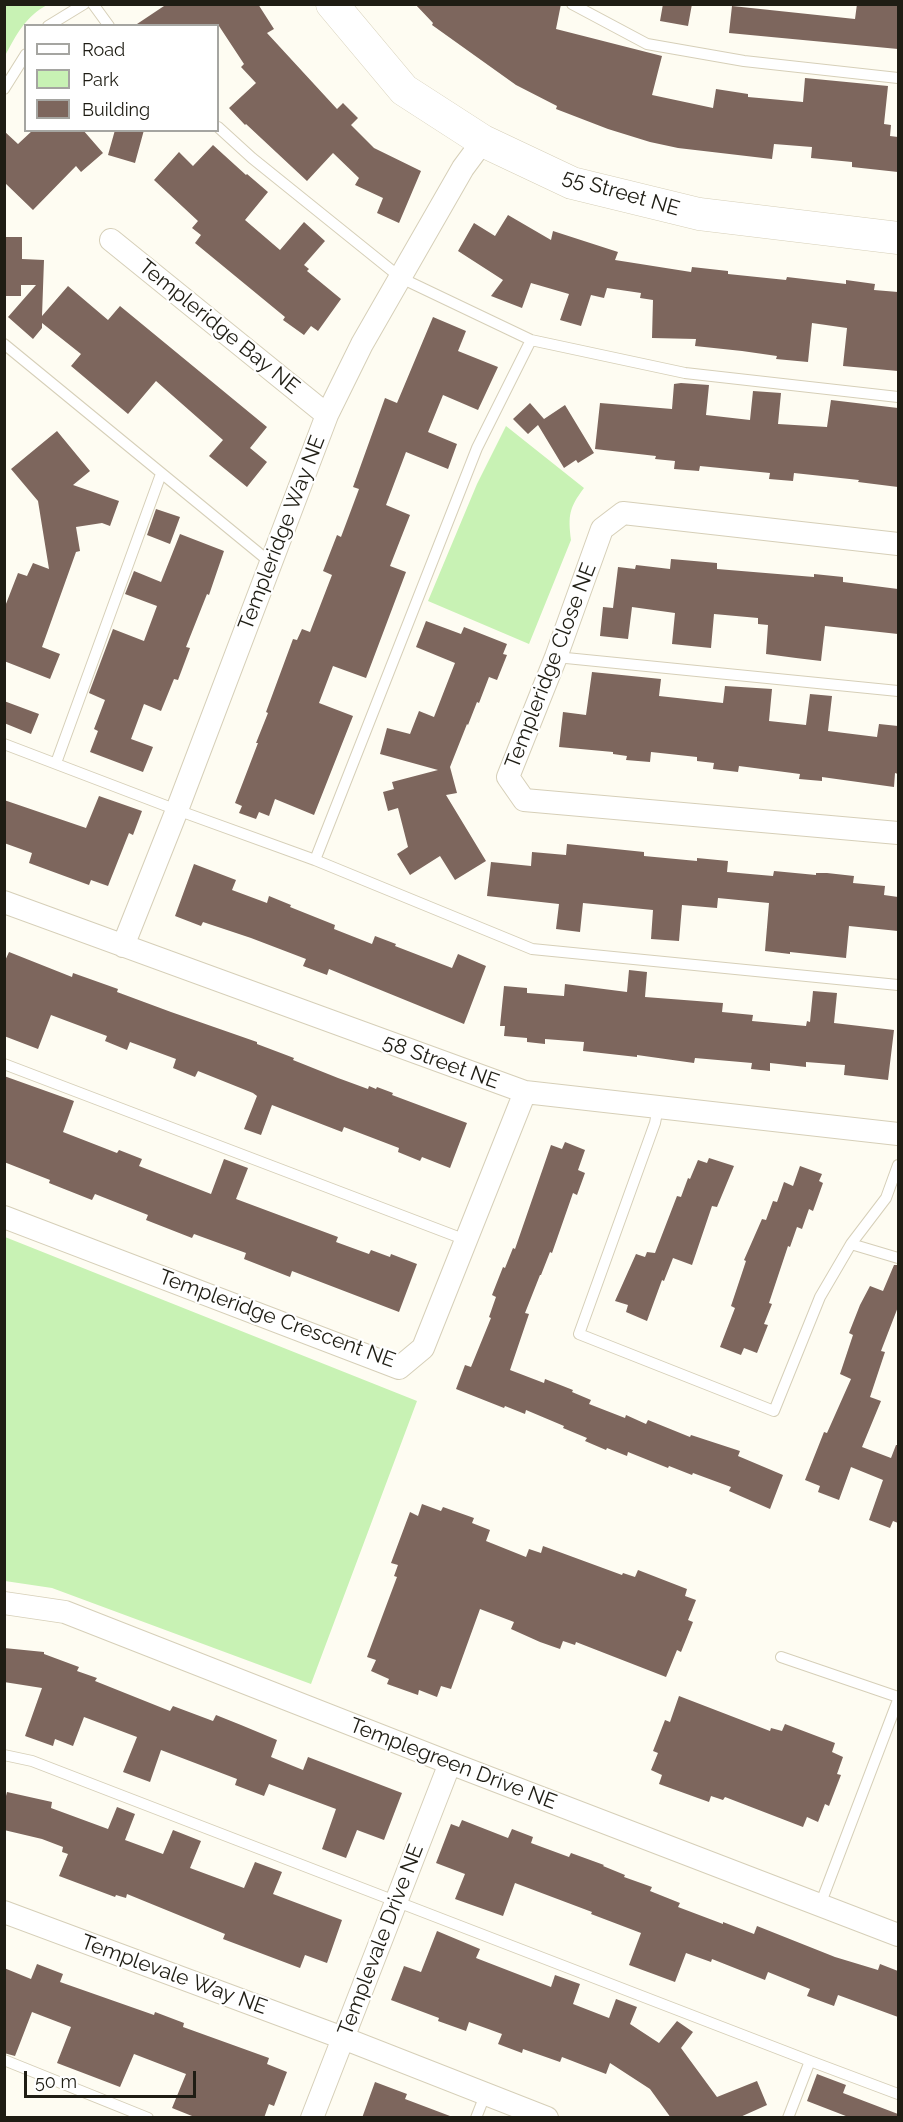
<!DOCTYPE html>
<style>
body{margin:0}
#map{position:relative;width:903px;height:2122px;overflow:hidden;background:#fefcf2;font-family:Raleway,sans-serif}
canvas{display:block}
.frame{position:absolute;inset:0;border:6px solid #1f1d14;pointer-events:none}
.legend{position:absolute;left:24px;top:24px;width:195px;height:108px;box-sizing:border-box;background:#fff;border:2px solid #a5a5a1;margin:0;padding:8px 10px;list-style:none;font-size:18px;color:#1f1d14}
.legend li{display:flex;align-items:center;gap:12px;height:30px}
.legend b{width:30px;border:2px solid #a5a5a1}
.scale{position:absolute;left:24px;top:2071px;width:172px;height:27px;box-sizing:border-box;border:3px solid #1f1d14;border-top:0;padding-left:8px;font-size:18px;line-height:21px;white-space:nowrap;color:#1f1d14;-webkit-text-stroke:4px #fff;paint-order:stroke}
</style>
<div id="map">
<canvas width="903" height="2122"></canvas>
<div class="frame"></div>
<ul class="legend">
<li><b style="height:8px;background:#fff"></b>Road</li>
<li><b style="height:16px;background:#c8f2b4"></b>Park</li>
<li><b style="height:16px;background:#7d665d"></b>Building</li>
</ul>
<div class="scale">50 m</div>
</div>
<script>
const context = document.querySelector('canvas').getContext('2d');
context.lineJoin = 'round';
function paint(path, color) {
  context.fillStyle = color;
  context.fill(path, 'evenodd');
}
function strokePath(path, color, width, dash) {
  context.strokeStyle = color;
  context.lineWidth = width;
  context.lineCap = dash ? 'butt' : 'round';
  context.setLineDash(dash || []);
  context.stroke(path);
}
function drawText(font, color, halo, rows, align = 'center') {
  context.font = font + ' Raleway,sans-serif';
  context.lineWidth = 4.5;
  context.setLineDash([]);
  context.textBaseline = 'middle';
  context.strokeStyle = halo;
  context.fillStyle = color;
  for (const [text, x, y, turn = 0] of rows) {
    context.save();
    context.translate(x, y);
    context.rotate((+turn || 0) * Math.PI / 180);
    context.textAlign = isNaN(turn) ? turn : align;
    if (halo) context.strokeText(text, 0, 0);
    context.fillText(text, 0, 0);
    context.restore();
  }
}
paint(new Path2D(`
 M5,4L47,5C26,16 16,35 5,56Z
 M506,426L584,488C569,508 568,515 571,540L529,644L428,601L477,484Z
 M5,1237L417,1401L311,1684L52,1588L5,1581Z`), '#c8f2b4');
paint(new Path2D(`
 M167,4H258L274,29L267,33L337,109L343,103L358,118L351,125L374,148L421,171L399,223L377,213L383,198L355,185L359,178L333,153L307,181L246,124L245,125L229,108L256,83L241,67L244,64L219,26H134Z
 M415,4H561L556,29L662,56L652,95L713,108L716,89L748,94V97L803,102L805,78L888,86L884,124L891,125L890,136L898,137V172L852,167V162L811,158L812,147L774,144L772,159L678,148L650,142L608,129L556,109L557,106L516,85L432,25L433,23Z
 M663,4H692L688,26L660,21Z
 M857,4H898V49L729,33L732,6L855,19Z
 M33,130H83L103,153L81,172L76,166L33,210L4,182V131L18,144Z
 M115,130H144L135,163L108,155Z
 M213,145L246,175L247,174L268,192L245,220L280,250L304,222L325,241L304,265L309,269L307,271L341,299L318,331L311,326L304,335L283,320L285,317L195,243L201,235L192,228L198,221L154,180L179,152L193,166Z
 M508,215L551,240L553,231L618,252L615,260L691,272L692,267L728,271V274L786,280L787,277L846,284V280L875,284L874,290L898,292V371L843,366L847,328L812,323L808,362L776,359L777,356L742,351L695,346L696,339L652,338L653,300L640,298L641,293L607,288L604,298L591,295L581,326L560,320L569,294L531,283L522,308L491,296L503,280L458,251L474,223L495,236Z
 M4,237H22V259L44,260L42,316L68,286L108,320L120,306L267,427L250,448L267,462L247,487L209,456L223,440L156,381L128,414L71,366L81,354L42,323V328L33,339L8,317L36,285H21V296H4Z
 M433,317L466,331L458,351L498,367L478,410L443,395L428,432L457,444L448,469L406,452L386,505L410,515L390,566L406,572L366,678L333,666L319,703L353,716L314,815L275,799L269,816L259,812L256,819L239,813L242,806L235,803L258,743H256L268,713L266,712L293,639L297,640L302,629L310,632L332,575L323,571L337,535L341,537L359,489L353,487L385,398L397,403Z
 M681,383L709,385L706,415L750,420L753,391L781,393L778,424L827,427L831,400L898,408V487L858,482L859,480L794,473L793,481L769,479L770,473L700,466L699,471L674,469L675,461L655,459L656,456L595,449L600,403L672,409L674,384Z
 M530,403L544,419L565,405L594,453L578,463L576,460L564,468L538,425L528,434L513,419Z
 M57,431L90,471L73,485L119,501L110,526L102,523L76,527L80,551L76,552L42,647L60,654L50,679L4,661V609L18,573L27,576L33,563L49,569L38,501L11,469Z
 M156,509L180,517L170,544L147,535Z
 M180,534L224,551L209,595L207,594L186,647L190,648L178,680L174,679L161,711L144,704L131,739L153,747L143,772L90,752L98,731L94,729L105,700L89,693L113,629L144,641L157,606L125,594L134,571L161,582Z
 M671,559L717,563V569L814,577V574L843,577V582L898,589V634L825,626L821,661L796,658L766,654L768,625L758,624V618L714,614L711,648L672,644L675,613L632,607L628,639L600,636L603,607L613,608L618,567L635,569L636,565L670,569Z
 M426,621L461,634L464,627L507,644L503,654L507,655L497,680L489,677L479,703L477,702L468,725L467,724L450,767L457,793L446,795L486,861L455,880L440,856L410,875L397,854L408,847L398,808L388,811L383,792L394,789L392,782L438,770L380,754L387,728L410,734L419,711L434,717L455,663L416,647Z
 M592,672L661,679L659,696L723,703L725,686L772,689L769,721L806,725L810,694L832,696L828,731L877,737L879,724L898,726V774L895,773L894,787L822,777V781L799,779L800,774L739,766L738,772L713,769L714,763L697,761V757L651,752L650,762L626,760L627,756L613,754V752L559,747L563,712L586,715Z
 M4,701L39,714L31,734L4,723Z
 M99,796L142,811L133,835L129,833L108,886L91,880L89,885L29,863L32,853L4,843V800L86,828Z
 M567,844L644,852V856L697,861V858L728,861L727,872L773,876L774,871L816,875V873H827L854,876L853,883L885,886L884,895L898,897V931L849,926L846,958L790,952V954L765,951L769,903L718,898L717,908L682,905L679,941L651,939L653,910L583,903L580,932L556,929L559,904L487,896L491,862L531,866L532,852L566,855Z
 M194,864L236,880L232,890L267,903L269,896L291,905L290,907L335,925L334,929L372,944L375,936L396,944L395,946L452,968L458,954L486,966L464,1024L329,969L327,975L303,966L306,959L251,938L203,922L201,926L175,916Z
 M9,952L72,977L73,973L118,989L117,992L171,1012L257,1042V1044L294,1058L293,1060L338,1078L368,1089L369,1086L376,1089L377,1087L393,1093L392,1095L467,1123L450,1168L422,1157L420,1161L398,1152L399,1148L344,1127L342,1132L272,1105L261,1135L244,1129L257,1096L253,1093L198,1071L195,1077L173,1068L176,1059L130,1042L127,1050L105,1041L107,1036L51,1015L38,1049L4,1036V963Z
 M629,970L647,972L645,997L723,1003L722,1012L753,1015L752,1021L806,1026L807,1021L810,1022L813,991L837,993L834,1023L894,1030L888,1080L844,1075L845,1065L806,1062V1067L770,1063V1071L751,1069L752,1063L695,1058L694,1063L637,1055V1057L583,1051L584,1042L545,1039V1044L527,1042V1038L504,1036L505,1026H500L504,986L527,988V993L564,996L565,984L627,992Z
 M4,1076L74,1101L63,1132L117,1153L119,1150L142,1159L139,1166L211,1194L224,1159L248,1168L236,1199L338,1237L336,1242L369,1254L371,1250L390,1257L391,1254L417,1264L399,1312L292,1271L290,1277L244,1259L246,1253L194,1234L192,1238L146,1220L148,1215L95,1194L92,1200L49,1183L50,1180L4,1162Z
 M565,1142L585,1150L578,1170L585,1173L577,1195L573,1193L552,1253L550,1252L541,1275H540L525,1313L529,1314L510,1370L544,1383L545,1379L573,1390L572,1392L591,1400L589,1404L625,1418L626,1415L646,1424L648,1420L690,1437L691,1435L740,1451L738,1456L783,1475L770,1509L729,1491L731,1487L693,1473L692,1475L669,1466L668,1468L628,1452L627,1456L607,1448L606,1450L585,1441L587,1438L563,1428L564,1426L526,1410L525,1414L505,1406L504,1408L456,1389L465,1365L471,1367L491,1318L489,1317L496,1297L492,1295L503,1267L505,1268L513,1248L515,1249L551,1145L562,1149Z
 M709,1158L734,1166L717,1207L712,1206L692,1265L673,1258L664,1281L662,1280L647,1321L626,1312L628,1305L615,1301L636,1254L645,1257L647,1252L655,1253L677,1196L681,1197L688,1178L690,1179L698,1160L707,1163Z
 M800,1166L822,1174L819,1181L823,1183L813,1211L809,1209L802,1229L797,1227L790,1247L788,1246L769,1303L772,1304L764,1324L768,1325L757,1353L744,1348L741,1355L720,1347L735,1308L731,1306L746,1261L744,1260L762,1219L766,1220L773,1201L777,1202L784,1182L793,1186Z
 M894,1265H898V1307L881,1351L885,1352L870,1397L881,1401L862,1447L891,1458L896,1445H898V1523L893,1521L890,1528L869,1520L883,1480L851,1467L839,1500L818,1492L820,1486L805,1480L824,1432L827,1433L851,1379L840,1374L853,1335L849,1333L860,1305L870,1286L883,1291Z
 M422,1504L441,1511L443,1507L474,1518L472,1523L490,1530L486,1541L526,1557L529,1549L541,1553L543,1546L622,1575L623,1573L635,1577L638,1570L687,1589L685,1596L696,1600L688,1620L693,1622L681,1652L677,1650L666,1677L576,1642L575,1645L563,1641L560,1649L540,1642L511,1629L514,1622L480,1609L451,1689L441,1686L437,1697L419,1690L418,1695L387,1684L389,1679L371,1671L376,1660L367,1657L397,1577L394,1576L398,1565L391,1563L410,1512L418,1516Z
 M4,1648L44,1652V1654L79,1667L77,1671L97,1678L95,1681L170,1711L173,1706L213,1721L216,1715L241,1725L277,1740L271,1757L303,1770L308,1757L402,1793L384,1840L357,1830L346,1858L322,1849L336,1809L269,1784L264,1796L235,1785L237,1779L161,1750L150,1782L123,1772L137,1737L84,1717L73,1746L55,1739L53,1746L25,1736L42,1688L4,1682Z
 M679,1696L770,1731L771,1728L782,1731L785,1724L835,1743L832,1752L843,1757L837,1774L841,1775L829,1806L825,1804L818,1822L807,1817L803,1827L725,1797L723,1800L711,1796L709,1802L659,1784L662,1775L651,1770L658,1753L653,1751L665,1720L670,1722Z
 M7,1792L52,1802L51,1808L108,1829L117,1807L135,1814L125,1840L163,1854L173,1830L201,1841L190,1868L244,1888L255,1862L282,1872L273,1894L342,1920L327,1963L305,1955L300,1968L223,1939L225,1934L127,1894L126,1898L116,1895L115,1897L59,1876L68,1854L62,1852L63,1847L42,1839L4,1830V1804Z
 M462,1820L508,1838L512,1829L533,1837L531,1843L569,1857L571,1853L604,1865L603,1866L625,1875L624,1877L652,1887L650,1891L680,1903L678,1907L723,1924V1922L754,1934L757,1926L835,1957L878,1970L880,1964L898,1971V2017L838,1995L834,2006L807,1996L810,1989L768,1972L765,1980L712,1959L711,1962L686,1953L675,1982L629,1965L641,1933L591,1914L592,1912L515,1883L503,1916L455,1899L465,1874L436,1863L451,1824L459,1827Z
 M437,1931L480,1949L476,1958L551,1987L555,1975L580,1984L573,2004L609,2018L616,1999L637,2007L630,2024L659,2043L677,2021L693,2032L681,2048L717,2097L757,2081L767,2105L738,2118H671L650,2089L610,2063L606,2074L562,2057L560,2062L523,2049L522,2053L498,2044L502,2034L469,2022L466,2031L438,2021L439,2018L391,2000L404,1966L421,1972Z
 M37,1964L63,1974L60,1982L154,2015L155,2012L184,2023L183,2027L269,2058L267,2064L287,2072L274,2106L269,2104L264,2118H197L172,2108L186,2074L134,2054L120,2087L57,2063L71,2027L32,2012L15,2056L4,2053V1968L31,1979Z
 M817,2074L846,2085L843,2093L898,2114V2118H851L807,2101Z
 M375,2082L407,2094L405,2099L450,2116L449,2118H362Z`), '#7d665d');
const lane = new Path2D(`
 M93,4L109,26
 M572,4L647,44L744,61L898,78
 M48,26L84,4
 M4,89L26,54
 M218,127L252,158L401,278L531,340L685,373L898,397
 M531,340L477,448L315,860L532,949L898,985
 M4,344L271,563
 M556,657L898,691
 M4,744L177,810L315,860
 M56,763L161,474
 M4,1064L466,1240
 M658,1107L655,1123L579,1334L774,1411L820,1297L851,1244L886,1198L898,1165
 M851,1244L898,1258
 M781,1657L898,1697
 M4,1755L32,1761L810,2061L788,2118
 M820,1905L898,1700
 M4,2060L148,2118
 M810,2061L898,2094
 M476,2118L485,2095`);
const street = new Path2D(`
 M111,240L327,415
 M898,544L623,513L602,529L556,657L508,777L524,800L898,833
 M4,902L525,1092L898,1134
 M123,946L177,810L327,415L362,344L463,168L483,141
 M4,1217L399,1368L423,1348L525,1092
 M4,1603L65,1612L450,1763L898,1935
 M4,1912L343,2038L547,2118
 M312,2118L450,1763`);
const secondary = new Path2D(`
 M332,4L404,90L483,141L572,183L699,214L898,238`);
strokePath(lane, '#d6cfb8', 12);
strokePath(street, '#d6cfb8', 24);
strokePath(secondary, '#d6cfb8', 33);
strokePath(lane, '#fff', 10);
strokePath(street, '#fff', 22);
strokePath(secondary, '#fff', 32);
drawText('21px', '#1f1d14', '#fff', [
 ["55 Street NE",621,193,16],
 ["Templeridge Bay NE",219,327,39],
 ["Templeridge Way NE",282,533,-69],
 ["Templeridge Close NE",551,666,-69],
 ["58 Street NE",441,1062,20],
 ["Templeridge Crescent NE",277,1319,20],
 ["Templegreen Drive NE",453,1764,21],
 ["Templevale Drive NE",381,1940,-69],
 ["Templevale Way NE",174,1975,20]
]);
</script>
